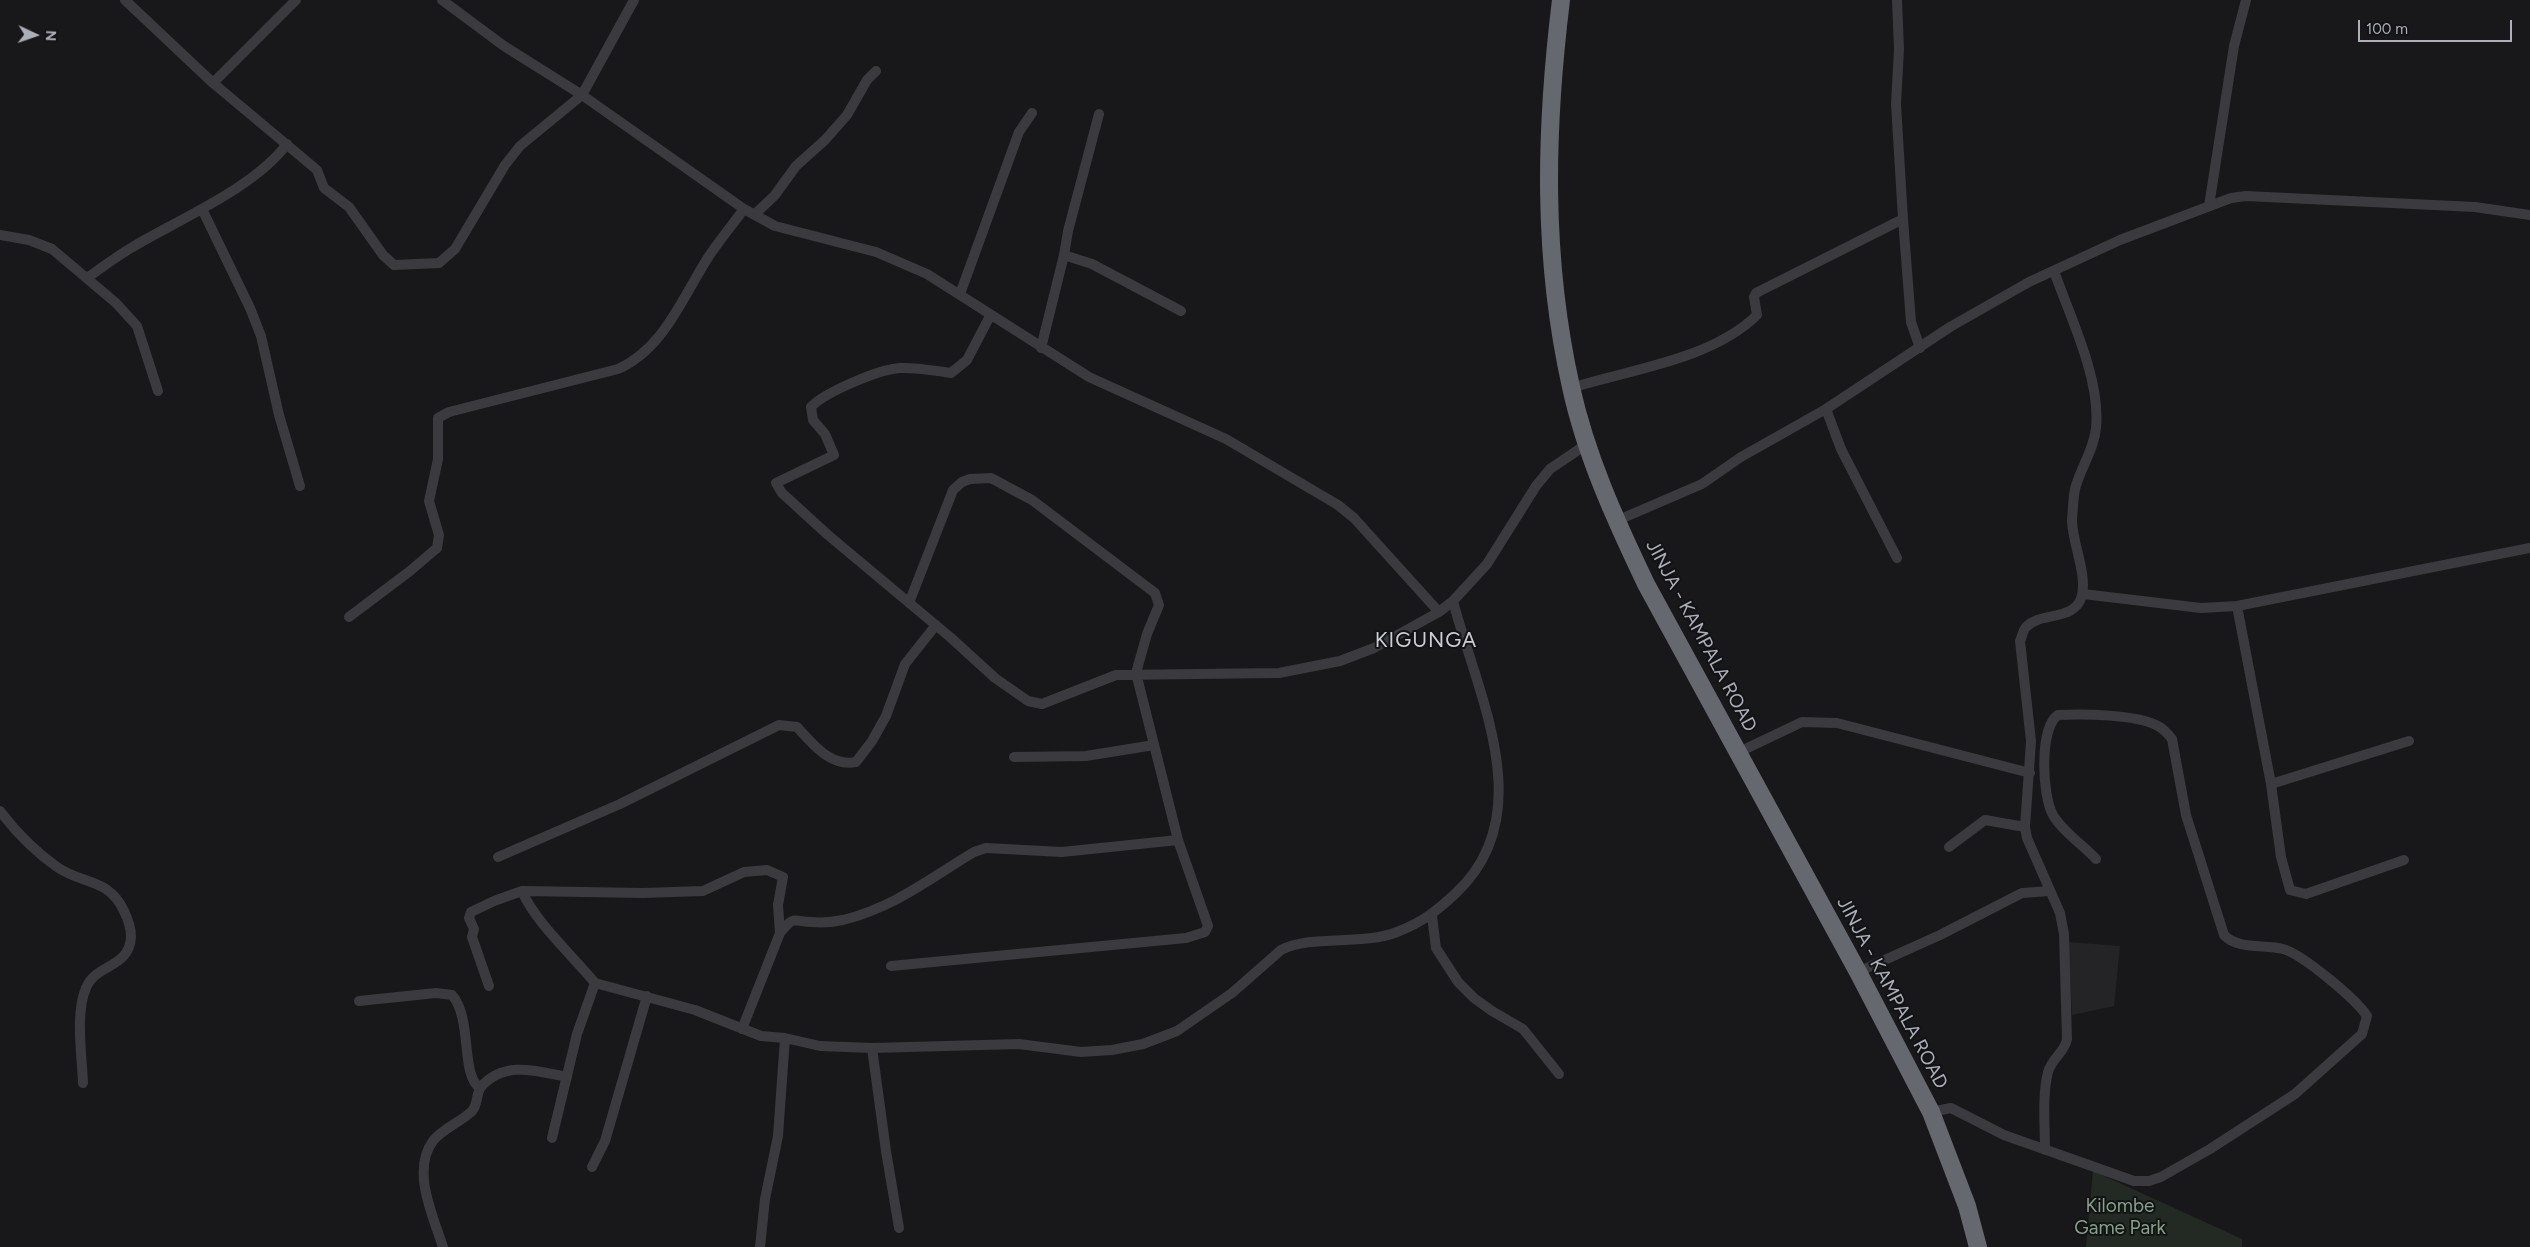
<!DOCTYPE html>
<style>
body{margin:0}
#map{position:relative;width:2530px;height:1247px;overflow:hidden;background:#18181a;font-family:Figtree,sans-serif}
canvas{display:block}
.north{position:absolute;left:10px;top:10px;width:50px;height:50px;-webkit-text-stroke:4px #131315;paint-order:stroke;rotate:93deg;font-size:14px;font-weight:700;line-height:20px;text-align:center;color:#acafb9}
.north::after{content:'';display:block;margin:auto;width:18px;height:22px;background:#acafb9;clip-path:polygon(50% 0,100% 100%,50% 72%,0 100%)}
.scale{position:absolute;left:2358px;top:20px;width:154px;height:22px;box-sizing:border-box;border:2px solid #acafb9;border-top:0;padding-left:6px;font-size:15px;line-height:18px;white-space:nowrap;color:#acafb9;-webkit-text-stroke:4px #131315;paint-order:stroke}
</style>
<div id="map">
<canvas width="2530" height="1247"></canvas>
<div class="north">N</div>
<div class="scale">100 m</div>
</div>
<script>
const context = document.querySelector('canvas').getContext('2d');
context.lineJoin = 'round';
function paint(path, color) {
  context.fillStyle = color;
  context.fill(path, 'evenodd');
}
function strokePath(path, color, width, dash) {
  context.strokeStyle = color;
  context.lineWidth = width;
  context.lineCap = dash ? 'butt' : 'round';
  context.setLineDash(dash || []);
  context.stroke(path);
}
function drawText(font, color, halo, rows, align = 'center') {
  context.font = font + ' Figtree,sans-serif';
  context.lineWidth = 4;
  context.setLineDash([]);
  context.textBaseline = 'middle';
  context.strokeStyle = halo;
  context.fillStyle = color;
  for (const [text, x, y, turn = 0] of rows) {
    context.save();
    context.translate(x, y);
    context.rotate((+turn || 0) * Math.PI / 180);
    context.textAlign = isNaN(turn) ? turn : align;
    if (halo) context.strokeText(text, 0, 0);
    context.fillText(text, 0, 0);
    context.restore();
  }
}
paint(new Path2D(`
 M2068,942L2120,946L2114,1006L2072,1015Z`), '#242427');
paint(new Path2D(`
 M2093,1171L2242,1239V1247H2086Z`), '#232a24');
strokePath(new Path2D(`
 M125,0L213,83L317,170L324,188L349,207L383,255L394,265L439,263L455,249L505,165L520,146L582,95L634,0
 M442,0L504,46L582,95L744,209L775,226L876,252L927,274L1089,377L1226,439L1338,505L1354,518L1439,612
 M1897,0L1899,49L1896,104L1903,219L1911,322L1920,348
 M213,83L296,0
 M2209,206L2234,46L2246,0
 M202,209L250,308L261,336L279,415L300,486
 M755,214L775,195L796,166L825,140L847,115L867,80L876,71
 M0,235L29,240L52,249L116,303L137,326L158,391
 M1064,255L1092,264L1181,311
 M87,278C101,268 116,257 131,248C179,219 253,189 287,144
 M960,294L1019,132L1032,113
 M990,316L967,360L951,373C935,371 917,367 900,368C880,369 825,392 811,407L813,420L825,434L834,455L776,483L782,493L828,535L950,637L995,678L1028,701L1042,704L1116,675L1279,673L1340,661L1374,648L1439,612L1453,601L1487,564L1536,486L1550,469L1587,444
 M1041,348L1064,255L1068,231L1099,114
 M1571,388C1631,369 1711,360 1757,315L1754,297L1756,293L1903,219
 M1826,409L1841,449L1897,558
 M1616,521L1702,484L1741,457L1826,409L1950,327L2029,282L2120,240L2231,198L2246,196L2475,207L2530,215
 M2083,594L2201,608L2237,606L2530,548
 M2237,606L2271,784L2281,857L2290,890L2306,894L2404,860
 M349,617L410,571L437,548L439,535L429,501L438,459V418L449,412L618,369C664,349 683,296 709,256C720,240 732,225 744,209
 M1739,752L1802,722L1837,723L2030,773
 M1014,757L1086,756L1154,745
 M2271,784L2409,741
 M0,811C15,831 36,852 57,867C83,885 109,878 124,911C128,919 131,928 131,937C129,969 96,963 86,988C75,1013 82,1056 83,1083
 M1949,847L1985,820L2025,827
 M498,857L620,804L779,725L797,727C813,744 830,767 856,762L872,741L886,716L905,664L936,625
 M522,891C535,922 573,956 595,983L577,1034L552,1138
 M1432,916L1436,948L1458,982L1474,998L1492,1011L1523,1029L1559,1074
 M891,966L1186,938L1205,932L1208,926L1178,840L1136,673L1147,634L1159,605L1155,593L1032,500L991,478L970,479L962,482L953,490L909,603
 M1858,972L1940,935L2022,893L2050,891
 M595,983L695,1010L761,1036L785,1038L820,1046L872,1048L1019,1044L1081,1052L1112,1050L1143,1044L1177,1031L1232,993L1281,950C1312,934 1362,946 1397,932C1421,923 1437,911 1456,893C1541,814 1477,694 1453,601
 M489,986L472,937L474,929L469,918L471,912L494,901L522,891L643,893L703,891L744,872L767,870L783,877L778,905L780,933
 M359,1001L436,993L452,995C473,1019 460,1075 480,1088
 M742,1029L780,933C795,914 793,922 812,922C821,923 833,922 843,920C895,907 929,879 974,852L986,848L1062,852L1178,840
 M872,1048L886,1151L899,1228
 M1931,1112L1951,1108L2004,1135L2134,1181H2149L2161,1177L2210,1149L2295,1094L2362,1034L2367,1016C2356,999 2302,954 2283,949C2265,944 2238,950 2224,935L2186,815L2172,739C2168,734 2164,729 2158,726C2137,714 2082,714 2058,715C2039,728 2042,796 2053,815C2062,831 2083,845 2096,859
 M2045,1150C2045,1126 2042,1096 2048,1072C2052,1058 2065,1052 2067,1039L2064,934L2060,913L2027,838L2025,827L2031,741L2020,641C2022,637 2023,630 2026,627C2041,611 2076,622 2082,595C2087,573 2072,542 2072,520C2073,510 2073,499 2075,489C2080,469 2094,450 2096,428C2101,379 2070,317 2054,271
 M592,1167L605,1141L647,996
 M443,1247C433,1216 411,1170 433,1141C442,1129 461,1122 472,1111C478,1105 476,1093 481,1087C504,1060 537,1071 567,1077
 M760,1247L765,1199L778,1136L785,1038`), '#3a3a3f', 10);
strokePath(new Path2D(`
 M1561,0C1545,131 1542,257 1571,387C1586,456 1616,521 1646,584L1858,972L1931,1112L1967,1206L1978,1247`), '#666870', 18);
drawText('19px', '#acafb9', '#131315', [
 ["JINJA - KAMPALA ROAD",1701,636,62],
 ["JINJA - KAMPALA ROAD",1892,993,62]
]);
drawText('19px', '#84a287', '#131315', [
 ["Kilombe",2120,1206],
 ["Game Park",2120,1228]
]);
context.letterSpacing = '1px';
drawText('21px', '#ccced5', '#131315', [
 ["KIGUNGA",1426,641]
]);
context.letterSpacing = '0px';
</script>
